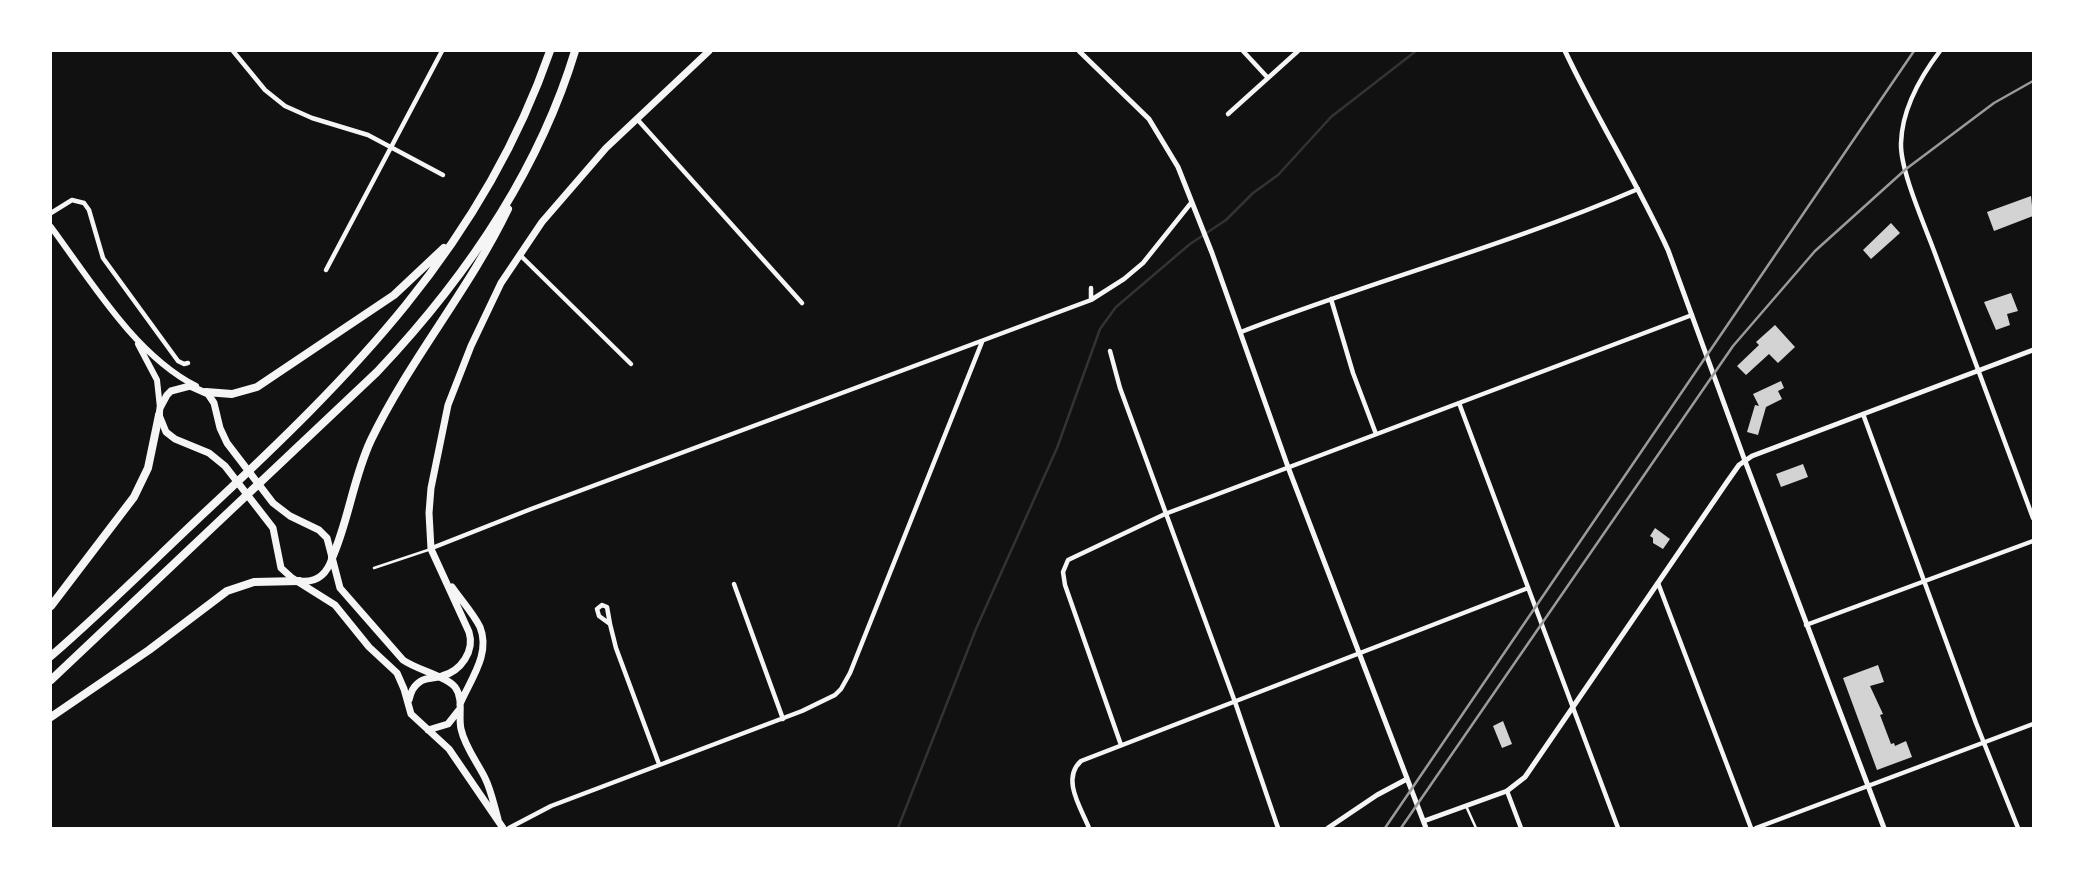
<!DOCTYPE html>
<style>
body{margin:0}
#map{position:relative;width:2084px;height:879px;overflow:hidden;background:#111;font-family:Figtree,sans-serif}
canvas{display:block}
.frame{position:absolute;inset:0;border:52px solid #fff;pointer-events:none}
</style>
<div id="map">
<canvas width="2084" height="879"></canvas>
<div class="frame"></div>
</div>
<script>
const context = document.querySelector('canvas').getContext('2d');
context.lineJoin = 'round';
function strokePath(path, color, width, dash) {
  context.strokeStyle = color;
  context.lineWidth = width;
  context.lineCap = dash ? 'butt' : 'round';
  context.setLineDash(dash || []);
  context.stroke(path);
}
function paint(path, color) {
  context.fillStyle = color;
  context.fill(path, 'evenodd');
}
strokePath(new Path2D(`
 M898,828L976,629L1057,448L1100,329L1116,307L1190,244L1226,220L1253,193L1278,175L1331,117L1416,51`), '#333', 2.5);
paint(new Path2D(`
 M2031,196L2033,216L1994,231L1987,212Z
 M1891,223L1900,233L1871,259L1863,250Z
 M2011,293L2018,311L2007,314L2010,325L1996,330L1984,302Z
 M1775,325L1795,347L1778,363L1769,354L1746,375L1737,366L1759,345L1756,342Z
 M1781,381L1784,388L1778,391L1782,399L1766,407L1758,435L1747,432L1755,405L1759,406L1753,394Z
 M1803,464L1808,477L1781,487L1776,474Z
 M1655,528L1670,539L1663,549L1653,543V538L1650,536Z
 M1878,665L1884,682L1870,686L1883,714L1880,715L1891,744L1894,743L1895,746L1906,741L1912,757L1877,770L1843,678Z
 M1503,721L1512,744L1502,748L1493,726Z`), '#d3d3d3');
strokePath(new Path2D(`
 M374,568L428,550
 M1466,806L1476,828`), '#f5f5f5', 2.5);
strokePath(new Path2D(`
 M233,51L265,90L285,106L312,118L368,135L443,175
 M1243,51L1268,78
 M1940,51C1921,76 1902,110 1901,143C1900,172 1927,230 1937,259C1969,345 2001,432 2033,518
 M1228,114L1298,51
 M637,119L802,303
 M51,213L72,200L84,203L89,210L103,258L178,361L184,364L188,363
 M520,255L631,364
 M326,270L442,51
 M1091,288V300
 M1331,299L1353,373L1376,434
 M1241,332C1372,281 1509,245 1638,189
 M1110,351L1120,388L1235,702L1278,828
 M1459,403L1618,828
 M1863,414L1976,723L2018,828
 M432,548L531,509L1091,300L1124,279L1143,263L1191,203
 M1658,583L1751,828
 M734,584L783,719
 M602,605L607,607L610,624L599,616L597,609Z
 M610,624L616,648L659,764
 M1806,625L2033,541
 M1121,745L1065,585L1063,572L1068,560L1165,514L1692,315
 M1507,791L1521,828
 M509,828L551,806L802,711L835,695L841,689L850,673L982,342
 M1089,828C1081,808 1061,779 1081,761L1528,588
 M1756,828L2033,724`), '#f5f5f5', 4.5);
strokePath(new Path2D(`
 M1079,51L1149,119L1178,167L1212,253L1288,467L1426,828
 M1565,51C1597,119 1637,182 1668,250L1745,461L1884,828
 M1424,821L1507,791L1525,777L1727,482L1739,465L1752,456L2033,350
 M1328,828L1377,795L1407,779`), '#f5f5f5', 5);
strokePath(new Path2D(`
 M51,227C91,281 135,355 196,386
 M138,344L157,380L160,408`), '#f5f5f5', 6);
strokePath(new Path2D(`
 M300,581C317,583 327,574 332,558
 M452,587C461,600 473,613 480,627C491,654 470,680 460,704
 M409,700C411,692 413,686 421,681C428,677 435,679 442,676C461,671 475,651 469,632L431,549L429,513L431,488L448,405L471,346L501,283L542,222L606,148L709,51
 M428,730L448,724L459,710
 M498,819C494,805 491,790 485,778C477,762 465,747 461,729C458,716 464,699 455,687C446,676 417,670 403,660L340,588L327,538L319,530L290,516L273,503L227,443L220,428L214,403L208,394L190,386L171,391L167,395L160,408L159,415L166,432L175,439L209,453L225,466L273,528L281,568L292,578L335,605L369,647L397,673L404,689L411,714L449,749L503,828`), '#f5f5f5', 7);
strokePath(new Path2D(`
 M206,392L232,394L257,387L394,295L444,248
 M332,558C349,520 353,478 371,440C410,359 469,290 508,209
 M51,606L134,497L148,468L159,415
 M51,656C103,611 152,562 202,515C350,377 482,247 550,51
 M51,680L377,372C464,280 538,173 575,51
 M51,717L149,650L227,591L254,582L299,581`), '#f5f5f5', 8);
strokePath(new Path2D(`
 M1385,828L1914,51
 M1401,828L1733,346L1815,251L1906,169L1994,103L2033,81`), '#9a9a9a', 2.5);
</script>
